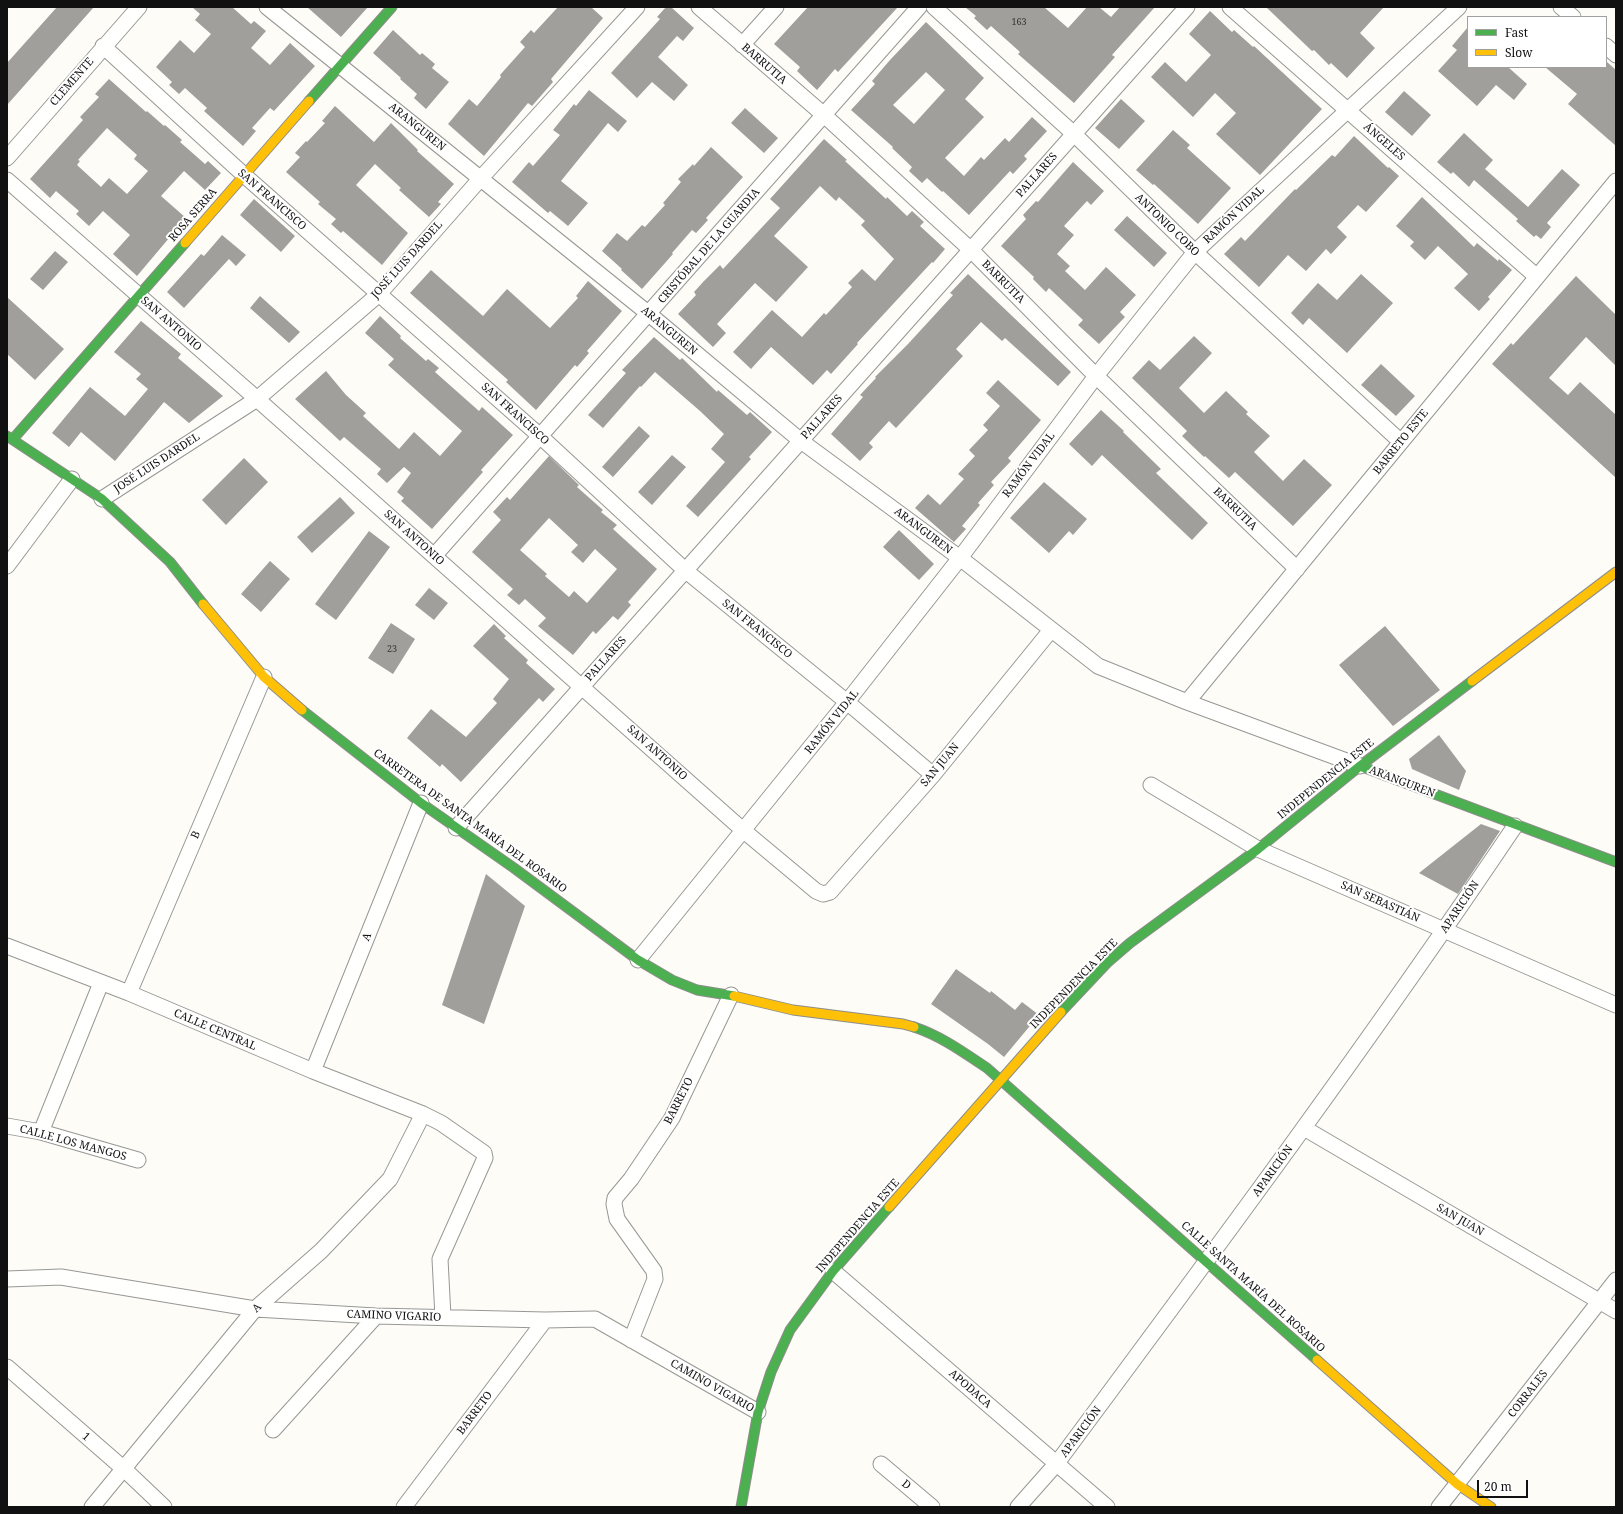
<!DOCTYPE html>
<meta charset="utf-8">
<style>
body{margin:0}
#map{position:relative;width:1623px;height:1514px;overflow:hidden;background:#fdfcf7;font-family:"Noto Serif",serif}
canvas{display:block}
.frame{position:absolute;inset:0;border:8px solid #111;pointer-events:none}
.legend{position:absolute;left:1467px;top:16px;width:140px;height:52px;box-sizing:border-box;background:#fff;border:1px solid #a0a0a0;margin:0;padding:5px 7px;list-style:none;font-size:12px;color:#111}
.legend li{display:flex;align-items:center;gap:8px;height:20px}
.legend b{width:20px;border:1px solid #a0a0a0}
.scale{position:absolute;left:1477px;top:1480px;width:51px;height:18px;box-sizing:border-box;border:2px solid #111;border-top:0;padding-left:5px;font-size:12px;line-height:14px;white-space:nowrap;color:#111;-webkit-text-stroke:3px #fff;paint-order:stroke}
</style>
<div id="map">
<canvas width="1623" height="1514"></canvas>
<div class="frame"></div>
<ul class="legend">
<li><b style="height:5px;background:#4caf50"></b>Fast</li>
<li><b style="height:5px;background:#ffc107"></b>Slow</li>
</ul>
<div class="scale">20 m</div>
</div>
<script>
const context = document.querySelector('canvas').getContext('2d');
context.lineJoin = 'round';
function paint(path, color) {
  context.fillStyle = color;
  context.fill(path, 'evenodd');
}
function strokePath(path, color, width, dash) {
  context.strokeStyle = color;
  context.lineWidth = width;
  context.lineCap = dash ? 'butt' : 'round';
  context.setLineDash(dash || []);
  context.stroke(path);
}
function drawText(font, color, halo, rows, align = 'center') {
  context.font = font + ' "Noto Serif",serif';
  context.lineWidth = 4;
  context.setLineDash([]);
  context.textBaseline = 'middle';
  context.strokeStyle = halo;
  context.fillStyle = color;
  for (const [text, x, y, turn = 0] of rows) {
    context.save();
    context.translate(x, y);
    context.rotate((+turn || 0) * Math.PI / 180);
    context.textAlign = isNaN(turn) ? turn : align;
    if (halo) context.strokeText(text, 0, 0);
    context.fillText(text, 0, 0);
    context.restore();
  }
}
paint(new Path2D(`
 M57,7H94L7,105V63Z
 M192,7H232L251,24L254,21L266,31L251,48L270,65L290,43L315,66L274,111L270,108L252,128L256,131L243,146L204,111L207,108L185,88L179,94L169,85L172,82L156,67L180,40L194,53L211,34L195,20L200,14Z
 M307,7H368L341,37Z
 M558,7H591L603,18L551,79L553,82L532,106L528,103L484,156L448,124L469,99L477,106L501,77L500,75L525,47L520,42L531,30L534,33Z
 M666,7H671L694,28L683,41L677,36L658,57L688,85L674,101L652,82L637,98L611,73L660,19L657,17Z
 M808,7H898L838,72L835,69L817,90L797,71L800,67L774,44Z
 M965,7H1044L1068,28L1087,7H1099L1111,17L1120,7H1155L1112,55L1115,57L1074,103L1018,54L1020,52L991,26L987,30L974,18L976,16Z
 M1266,7H1384L1360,33L1375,48L1347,78L1331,63L1329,65L1314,50L1312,51Z
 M1210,11L1232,32L1234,30L1253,47L1254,46L1322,109L1260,175L1216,134L1236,113L1215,93L1193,117L1151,77L1165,62L1186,82L1211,55L1189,34Z
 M926,22L984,78L965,99L984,117L945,158L964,176L981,157L984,160L1005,138L1009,142L1032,117L1047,131L1024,156L1027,159L1013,174L1010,171L969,215L943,191L942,192L927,178L922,183L909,171L912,167L892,148L893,147L851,110L875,84L872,81L890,60ZM926,72L945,90L914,124L893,105Z
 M1468,27V67H1508L1527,84L1514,100L1496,85L1477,106L1438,71L1457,50L1452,46Z
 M393,30L420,55L422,53L435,64L432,68L449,82L426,109L414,98L417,94L400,79L401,78L373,53Z
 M1607,62L1616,70V146L1568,104L1577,94L1545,67H1606Z
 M109,79L146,112L147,111L164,126L165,125L182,140L180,142L205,164L208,161L221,173L205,190L184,171L161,196L186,218L137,276L113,254L130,235L103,211L89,226L76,214L79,211L56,191L50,198L30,179L83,120L80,117L99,97L95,94ZM107,128L137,155L134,159L148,171L127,194L109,178L101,187L77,165L80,161L78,160Z
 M589,90L627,121L618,132L608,123L561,181L588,203L568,226L550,211L548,213L512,182L529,162L533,166L560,135L553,130L574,104L576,106Z
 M1404,91L1431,115L1412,136L1385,112Z
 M1121,99L1145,121L1119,149L1095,128Z
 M335,106L374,142L391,123L418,150L417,151L454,184L438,202L441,204L429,217L399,190L401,188L375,164L356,185L408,233L382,265L343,231L341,233L331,224L336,219L318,204L320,202L286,172L300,157L295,153L306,141L307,142L325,123L322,121Z
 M745,108L778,138L764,153L731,123Z
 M1173,130L1190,145L1187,148L1231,188L1198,224L1154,184L1153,185L1136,170Z
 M1464,133L1493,160L1485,169L1528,207L1562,169L1580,185L1547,223L1551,227L1541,239L1536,235L1534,237L1516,221L1518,219L1474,180L1469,187L1453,172L1451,174L1437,162Z
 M1354,136L1388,168L1389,167L1399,176L1366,212L1358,205L1337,227L1347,237L1331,254L1326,249L1306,271L1288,255L1259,287L1224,254L1241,237L1245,241L1295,189L1296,190L1332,155L1335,157Z
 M824,139L847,160L845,161L886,199L887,197L907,216L912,211L924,222L920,226L945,249L933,263L932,262L857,343L858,344L831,374L827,370L813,385L771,347L751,369L733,352L772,310L802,337L824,313L826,315L852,287L848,283L862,269L875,281L894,259L861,225L865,221L839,197L836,201L820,186L774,236L808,267L776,302L755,283L717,324L726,333L713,347L678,314L696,295L694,292L704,281L720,265L723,269L780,208L770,199Z
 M711,147L743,177L706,218L708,220L696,233L692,230L672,253L673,254L642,289L621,270L622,269L602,251L617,233L627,241L642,225L645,227L665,205L663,203L681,182L678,179L693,164L694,166Z
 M1073,162L1104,191L1091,205L1087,201L1064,226L1074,235L1057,254L1070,266L1065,271L1085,290L1106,267L1136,295L1120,312L1125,317L1099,344L1078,325L1083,320L1049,288L1046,292L1033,279L1034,277L1001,246L1026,219L1023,215L1036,201L1038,202Z
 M1422,197L1474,247L1477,243L1498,261L1499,259L1512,270L1488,297L1490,299L1479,311L1454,288L1468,274L1438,246L1425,260L1410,246L1414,242L1396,226Z
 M254,199L295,236L281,252L240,215Z
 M1127,216L1167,253L1154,267L1114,230Z
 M222,235L246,255L236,266L229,259L184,308L167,292L201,254L204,256Z
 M55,251L68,262L43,290L30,279Z
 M431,270L483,316L507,289L550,328L578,298L576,296L588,281L622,311L587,351L589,353L577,367L575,365L536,410L506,382L508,380L410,293Z
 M968,274L1071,372L1058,386L1005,338L1002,341L981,322L956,349L963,356L896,428L889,421L869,443L873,447L860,461L831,434L863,397L860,395L876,378L875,377L908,344L953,295L950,293Z
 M1361,274L1393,303L1347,353L1309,318L1303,325L1291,313L1318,283L1337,300Z
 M1576,276L1616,315V366L1586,337L1549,378L1568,395L1580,382L1616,415V478L1492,364L1511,343L1513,345Z
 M260,296L300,332L289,343L250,308Z
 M7,297L64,349L35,380L7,354Z
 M380,316L401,336L400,338L426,361L428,359L439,368L435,372L479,411L482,407L513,435L481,470L483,472L432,529L401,501L404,498L397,492L411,473L404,467L387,483L377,474L381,469L344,437L340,441L295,399L326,371L346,395L366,413L363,416L399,449L414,432L440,456L462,431L388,365L394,359L365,333Z
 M141,321L181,354L178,358L223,396L189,423L164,402L115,461L81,432L69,447L52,433L90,387L125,416L148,389L136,379L141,374L114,352Z
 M1194,336L1212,353L1179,388L1204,413L1226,391L1248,412L1246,414L1270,436L1254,452L1283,481L1304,459L1332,485L1293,526L1235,472L1229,478L1205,456L1204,457L1182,436L1187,431L1132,378L1149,360L1160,370Z
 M654,337L680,360L682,358L717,392L718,390L747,415L750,412L772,432L749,457L751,459L698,517L686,506L725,462L711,449L724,434L700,411L655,372L641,387L640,386L603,428L588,415L626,373L622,370Z
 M1381,364L1415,396L1396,416L1361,385Z
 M998,380L1041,420L1008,458L1011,461L991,482L994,485L978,503L980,505L962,526L966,529L954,542L915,508L928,494L940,505L964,479L958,474L975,456L969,450L988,430L983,425L1000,406L986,393Z
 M1101,410L1124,431L1123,432L1161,469L1156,473L1208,523L1192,540L1102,455L1092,466L1069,444Z
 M639,426L650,436L613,477L602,467Z
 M672,455L686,467L652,505L638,492Z
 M549,456L579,485L577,487L603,510L601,512L617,525L613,529L657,569L628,602L631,605L618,620L613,616L596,634L593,631L573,655L538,626L546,618L525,599L519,605L507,595L513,589L472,552L501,520L493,512L507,497L510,500ZM549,518L578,545L571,552L583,563L595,549L617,569L587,603L574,591L569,597L545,576L547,574L520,550Z
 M244,458L268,482L226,525L202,500Z
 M1044,482L1087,519L1073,535L1069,531L1049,553L1010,518Z
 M340,497L355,513L312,553L297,537Z
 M899,530L934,564L919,580L883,547Z
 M369,531L390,547L336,620L315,604Z
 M270,561L290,579L261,612L241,594Z
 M429,588L448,603L434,620L415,605Z
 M391,623L415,639L393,674L368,658Z
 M494,624L506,636L504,638L528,660L526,663L555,689L543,702L539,698L461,782L442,764L440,767L407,738L431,709L466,737L497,703L493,699L509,679L473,646Z
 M1385,626L1440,690L1393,726L1339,665Z
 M1439,735L1466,771L1459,790L1412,769L1409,759Z
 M1481,824L1500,831L1458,894L1419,873Z
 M486,874L525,906L484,1024L442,1005Z
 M956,969L990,993L991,991L1015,1010L1022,1002L1039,1015L1004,1057L988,1044L931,1004Z`), '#a19f9c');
const street = new Path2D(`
 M267,7L649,314L801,441L960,558L1098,666L1187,702L1360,766
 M699,7L824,115L971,250L1096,376L1297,569
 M934,7L1074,134L1195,252L1401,442
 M1230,7L1537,277
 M1561,7L1573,17
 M742,45L776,7
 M103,46L244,175L540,436L686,571L847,702L933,775
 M1606,46L1616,55
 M7,158L139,7
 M7,180L257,399L744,831L816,891L823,894L830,892L933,775L1051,630
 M102,499L257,399L379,294L481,178L637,7
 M434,556L919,7
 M7,566L72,479
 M1187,702L1616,181
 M1151,785L1258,849L1616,1005
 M456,828L1187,7
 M7,946L129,993L313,1071L423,1114L441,1123L484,1153L485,1158L440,1259L443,1317
 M638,960L847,702L960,558L1096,376L1195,252L1459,7
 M129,993L264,677
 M313,1071L421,803
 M7,1126L41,1132L138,1160
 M1304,1128L1616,1311
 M41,1132L101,983
 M833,1271L1107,1507
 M7,1279L61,1277L255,1309L376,1316L545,1320L595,1319L758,1412
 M631,1340L655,1279L654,1271L617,1219L614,1204L615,1198L631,1179L672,1118L731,995
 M7,1367L124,1469L164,1507
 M273,1430L376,1316
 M881,1464L932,1507
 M92,1507L255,1309L321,1251L390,1179L423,1114
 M404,1507L545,1320
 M1018,1507L1057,1463C1213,1253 1369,1043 1515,826
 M1439,1507L1616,1280`);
const fast = new Path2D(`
 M309,101L392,7
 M7,436L102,499L170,562L203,604
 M13,439L185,243
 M302,710L421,803L514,868L638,960L672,980L697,990L734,996
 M1360,766L1616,862
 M1061,1012L1108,962L1130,943L1258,849L1360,766L1472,681
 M914,1027C941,1036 963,1052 987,1068L1317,1360
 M741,1507L758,1412L771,1372L790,1330L833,1271L889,1207`);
const slow = new Path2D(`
 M185,243L309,101
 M203,604L264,677L302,710
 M1472,681L1616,572
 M734,996L793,1010L903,1024L914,1027
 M889,1207L1061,1012
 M1317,1360L1457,1484L1491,1507`);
strokePath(street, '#979795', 17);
strokePath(fast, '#8e8d8b', 11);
strokePath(slow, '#8e8d8b', 11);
strokePath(street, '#fffffe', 15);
strokePath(fast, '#4caf50', 9);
strokePath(slow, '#ffc107', 9);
drawText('9px', '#353434', null, [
 ["163",1019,22],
 ["23",392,649]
]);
drawText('11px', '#111', '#fff', [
 ["BARRUTIA",764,64,41],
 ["CLEMENTE",72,82,-49],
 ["ARANGUREN",417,127,39],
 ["ÁNGELES",1384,142,41],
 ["PALLARES",1037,175,-48],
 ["SAN FRANCISCO",272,200,41],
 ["ROSA SERRA",193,215,-49],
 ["RAMÓN VIDAL",1234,215,-43],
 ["ANTONIO COBO",1167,225,44],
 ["CRISTÓBAL DE LA GUARDIA",709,246,-49],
 ["JOSÉ LUIS DARDEL",407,260,-48],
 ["BARRUTIA",1003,282,45],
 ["SAN ANTONIO",171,324,41],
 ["ARANGUREN",669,331,40],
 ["SAN FRANCISCO",515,414,42],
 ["PALLARES",822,417,-48],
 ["BARRETO ESTE",1401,442,-51],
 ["JOSÉ LUIS DARDEL",157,463,-33],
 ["RAMÓN VIDAL",1029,465,-53],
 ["BARRUTIA",1235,509,44],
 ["ARANGUREN",923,531,37],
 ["SAN ANTONIO",414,538,42],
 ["SAN FRANCISCO",757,629,39],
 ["PALLARES",606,659,-48],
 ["RAMÓN VIDAL",832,722,-51],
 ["SAN ANTONIO",657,753,42],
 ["SAN JUAN",940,765,-50],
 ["INDEPENDENCIA ESTE",1326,779,-39],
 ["ARANGUREN",1402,782,21],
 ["CARRETERA DE SANTA MARÍA DEL ROSARIO",470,821,36],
 ["B",196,835,-67],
 ["SAN SEBASTIÁN",1380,902,24],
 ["APARICIÓN",1460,907,-56],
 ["A",367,937,-68],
 ["INDEPENDENCIA ESTE",1074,984,-46],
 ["CALLE CENTRAL",215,1030,23],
 ["BARRETO",679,1101,-63],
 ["CALLE LOS MANGOS",73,1143,15],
 ["APARICIÓN",1273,1171,-54],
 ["SAN JUAN",1460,1220,30],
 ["INDEPENDENCIA ESTE",858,1226,-49],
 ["CALLE SANTA MARÍA DEL ROSARIO",1253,1287,42],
 ["A",257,1308,-45],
 ["CAMINO VIGARIO",394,1316,2],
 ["CAMINO VIGARIO",712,1386,30],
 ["APODACA",970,1389,41],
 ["CORRALES",1528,1394,-52],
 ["BARRETO",475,1413,-53],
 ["APARICIÓN",1081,1432,-53],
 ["1",86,1437,41],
 ["D",906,1485,40]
]);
</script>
